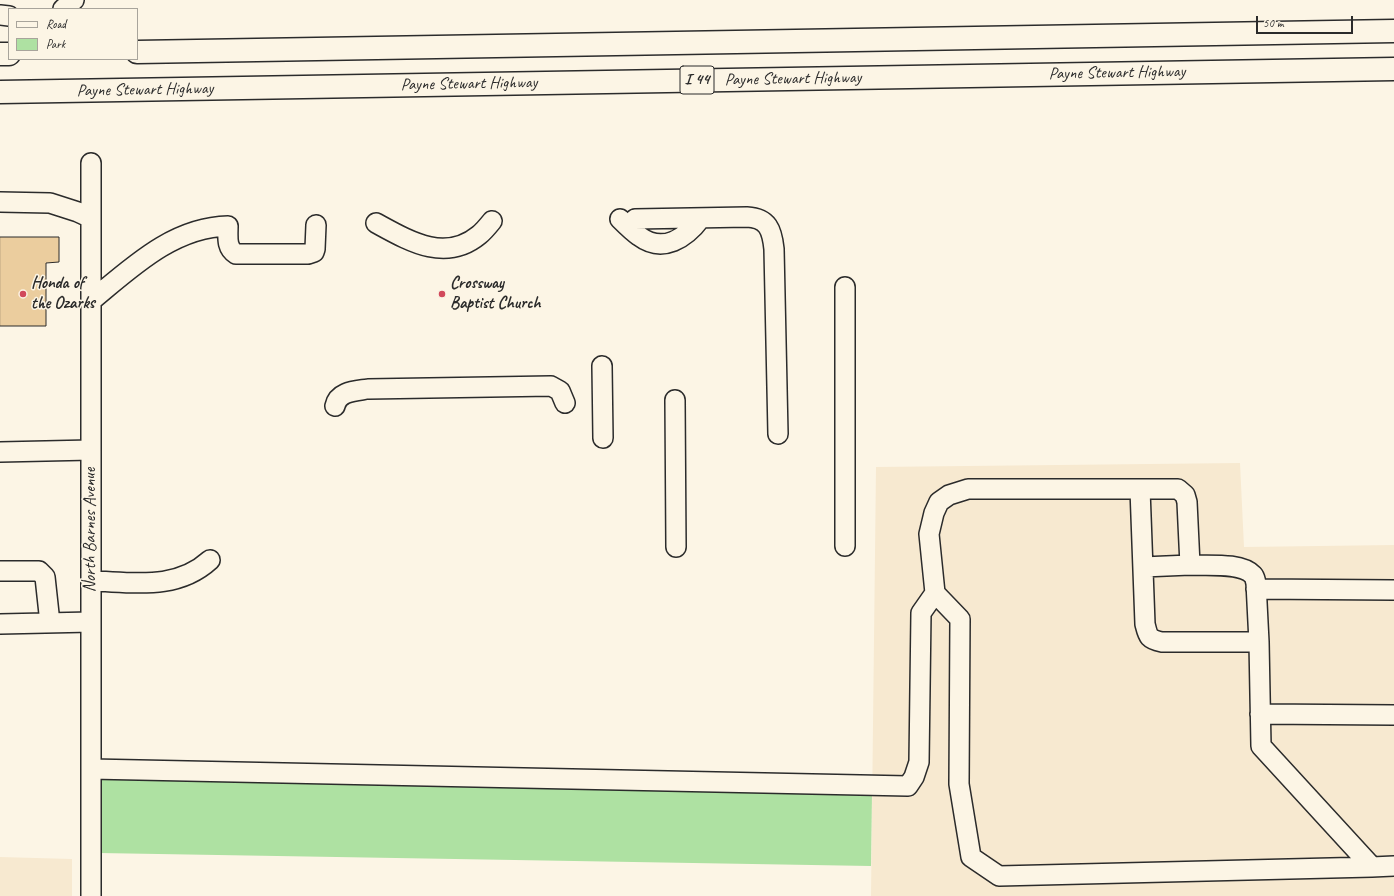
<!DOCTYPE html>
<style>
body{margin:0}
#map{position:relative;width:1394px;height:896px;overflow:hidden;background:#fcf5e5;font-family:Caveat,sans-serif}
canvas{display:block}
.legend{position:absolute;left:8px;top:8px;width:130px;height:52px;box-sizing:border-box;background:#fcf5e5;border:1px solid #a8a49b;margin:0;padding:5px 7px;list-style:none;font-size:12px;color:#2b2b2b}
.legend li{display:flex;align-items:center;gap:8px;height:20px}
.legend b{width:20px;border:1px solid #a8a49b}
.scale{position:absolute;left:1256px;top:16px;width:97px;height:18px;box-sizing:border-box;border:2px solid #2b2b2b;border-top:0;padding-left:5px;font-size:12px;line-height:14px;white-space:nowrap;color:#2b2b2b;-webkit-text-stroke:3px #fcf5e5;paint-order:stroke}
</style>
<div id="map">
<canvas width="1394" height="896"></canvas>
<ul class="legend">
<li><b style="height:5px;background:#fcf5e5"></b>Road</li>
<li><b style="height:11px;background:#aee1a2"></b>Park</li>
</ul>
<div class="scale">50 m</div>
</div>
<script>
const context = document.querySelector('canvas').getContext('2d');
context.lineJoin = 'round';
function paint(path, color) {
  context.fillStyle = color;
  context.fill(path, 'evenodd');
}
function strokePath(path, color, width, dash) {
  context.strokeStyle = color;
  context.lineWidth = width;
  context.lineCap = dash ? 'butt' : 'round';
  context.setLineDash(dash || []);
  context.stroke(path);
}
function drawText(font, color, halo, rows, align = 'center') {
  context.font = font + ' Caveat,sans-serif';
  context.lineWidth = 3;
  context.setLineDash([]);
  context.textBaseline = 'middle';
  context.strokeStyle = halo;
  context.fillStyle = color;
  for (const [text, x, y, turn = 0] of rows) {
    context.save();
    context.translate(x, y);
    context.rotate((+turn || 0) * Math.PI / 180);
    context.textAlign = isNaN(turn) ? turn : align;
    if (halo) context.strokeText(text, 0, 0);
    context.fillText(text, 0, 0);
    context.restore();
  }
}
paint(new Path2D(`
 M1240,463L1244,547L1394,545V896H871L876,467Z
 M0,857L72,859V896H0Z`), '#f7e9d0');
paint(new Path2D(`
 M101,778L872,793L871,866L99,853L97,783Z`), '#aee1a2');
const building = new Path2D(`
 M0,237H59V262L46,263V326H0Z`);
paint(building, '#ebcd9e');
strokePath(building, '#2b2b2b', 1);
const minor = new Path2D(`
 M63,9L74,0
 M0,15L9,16
 M0,202L50,203L78,212L91,218
 M620,219C626,225 632,231 639,236C663,254 686,238 701,218
 M635,219L747,217C768,218 772,230 774,249L778,434
 M376,223C409,241 445,263 479,235C484,231 488,226 492,221
 M91,301C131,268 173,227 228,226C228,237 226,248 236,254H308L314,252L315,249L316,225
 M602,366L603,438
 M675,400L676,547
 M335,406C338,391 356,391 368,389L551,386L560,391L565,403
 M0,452L91,450
 M1140,489L1145,624C1148,636 1148,639 1162,642H1259
 M845,546V287
 M1143,567L1190,565
 M0,571H39L45,577L50,623
 M91,581C133,582 176,591 210,560
 M1256,589L1394,590
 M0,624L91,622
 M1260,714L1394,715
 M91,769L908,786L914,777L919,762L921,613L935,593
 M1372,867L1261,746L1259,642L1256,583C1255,580 1255,577 1253,575C1241,562 1207,566 1190,565L1187,502L1185,495L1178,489H968L949,495L939,502L934,513L929,534L935,593L960,619L959,784L971,857L999,876L1372,867L1394,866
 M91,896V163`);
const highway = new Path2D(`
 M137,52L1394,31
 M0,54H9
 M0,92L1394,69`);
strokePath(minor, '#2b2b2b', 22);
strokePath(highway, '#2b2b2b', 25);
strokePath(minor, '#fcf5e5', 19);
strokePath(highway, '#fcf5e5', 22);
for (const [x, y, r, color] of [
 [23,294,4,"#d1495b"],
 [442,294,4,"#d1495b"]
]) {
  const dot = new Path2D();
  dot.arc(x, y, r, 0, 2 * Math.PI);
  context.fillStyle = color;
  context.fill(dot);
  strokePath(dot, '#fcf5e5', 1.5);
}
for (const [x, y, w] of [
 [697,80,34]
]) {
  const box = new Path2D();
  box.roundRect(x - w / 2, y - 14, w, 28, 3);
  context.fillStyle = '#fcf5e5';
  context.fill(box);
  strokePath(box, '#2b2b2b', 1);
}
drawText('bold 16px', '#2b2b2b', null, [
 ["I 44",697,80]
]);
drawText('17px', '#2b2b2b', '#fcf5e5', [
 ["Payne Stewart Highway",1117,73,-1],
 ["Payne Stewart Highway",793,79,-1],
 ["Payne Stewart Highway",469,84,-1],
 ["Payne Stewart Highway",145,90,-1],
 ["North Barnes Avenue",91,530,-90]
]);
drawText('bold 17px', '#2b2b2b', '#fcf5e5', [
 ["Honda of",31,284],
 ["the Ozarks",31,304],
 ["Crossway",450,284],
 ["Baptist Church",450,304]
], 'left');
</script>
